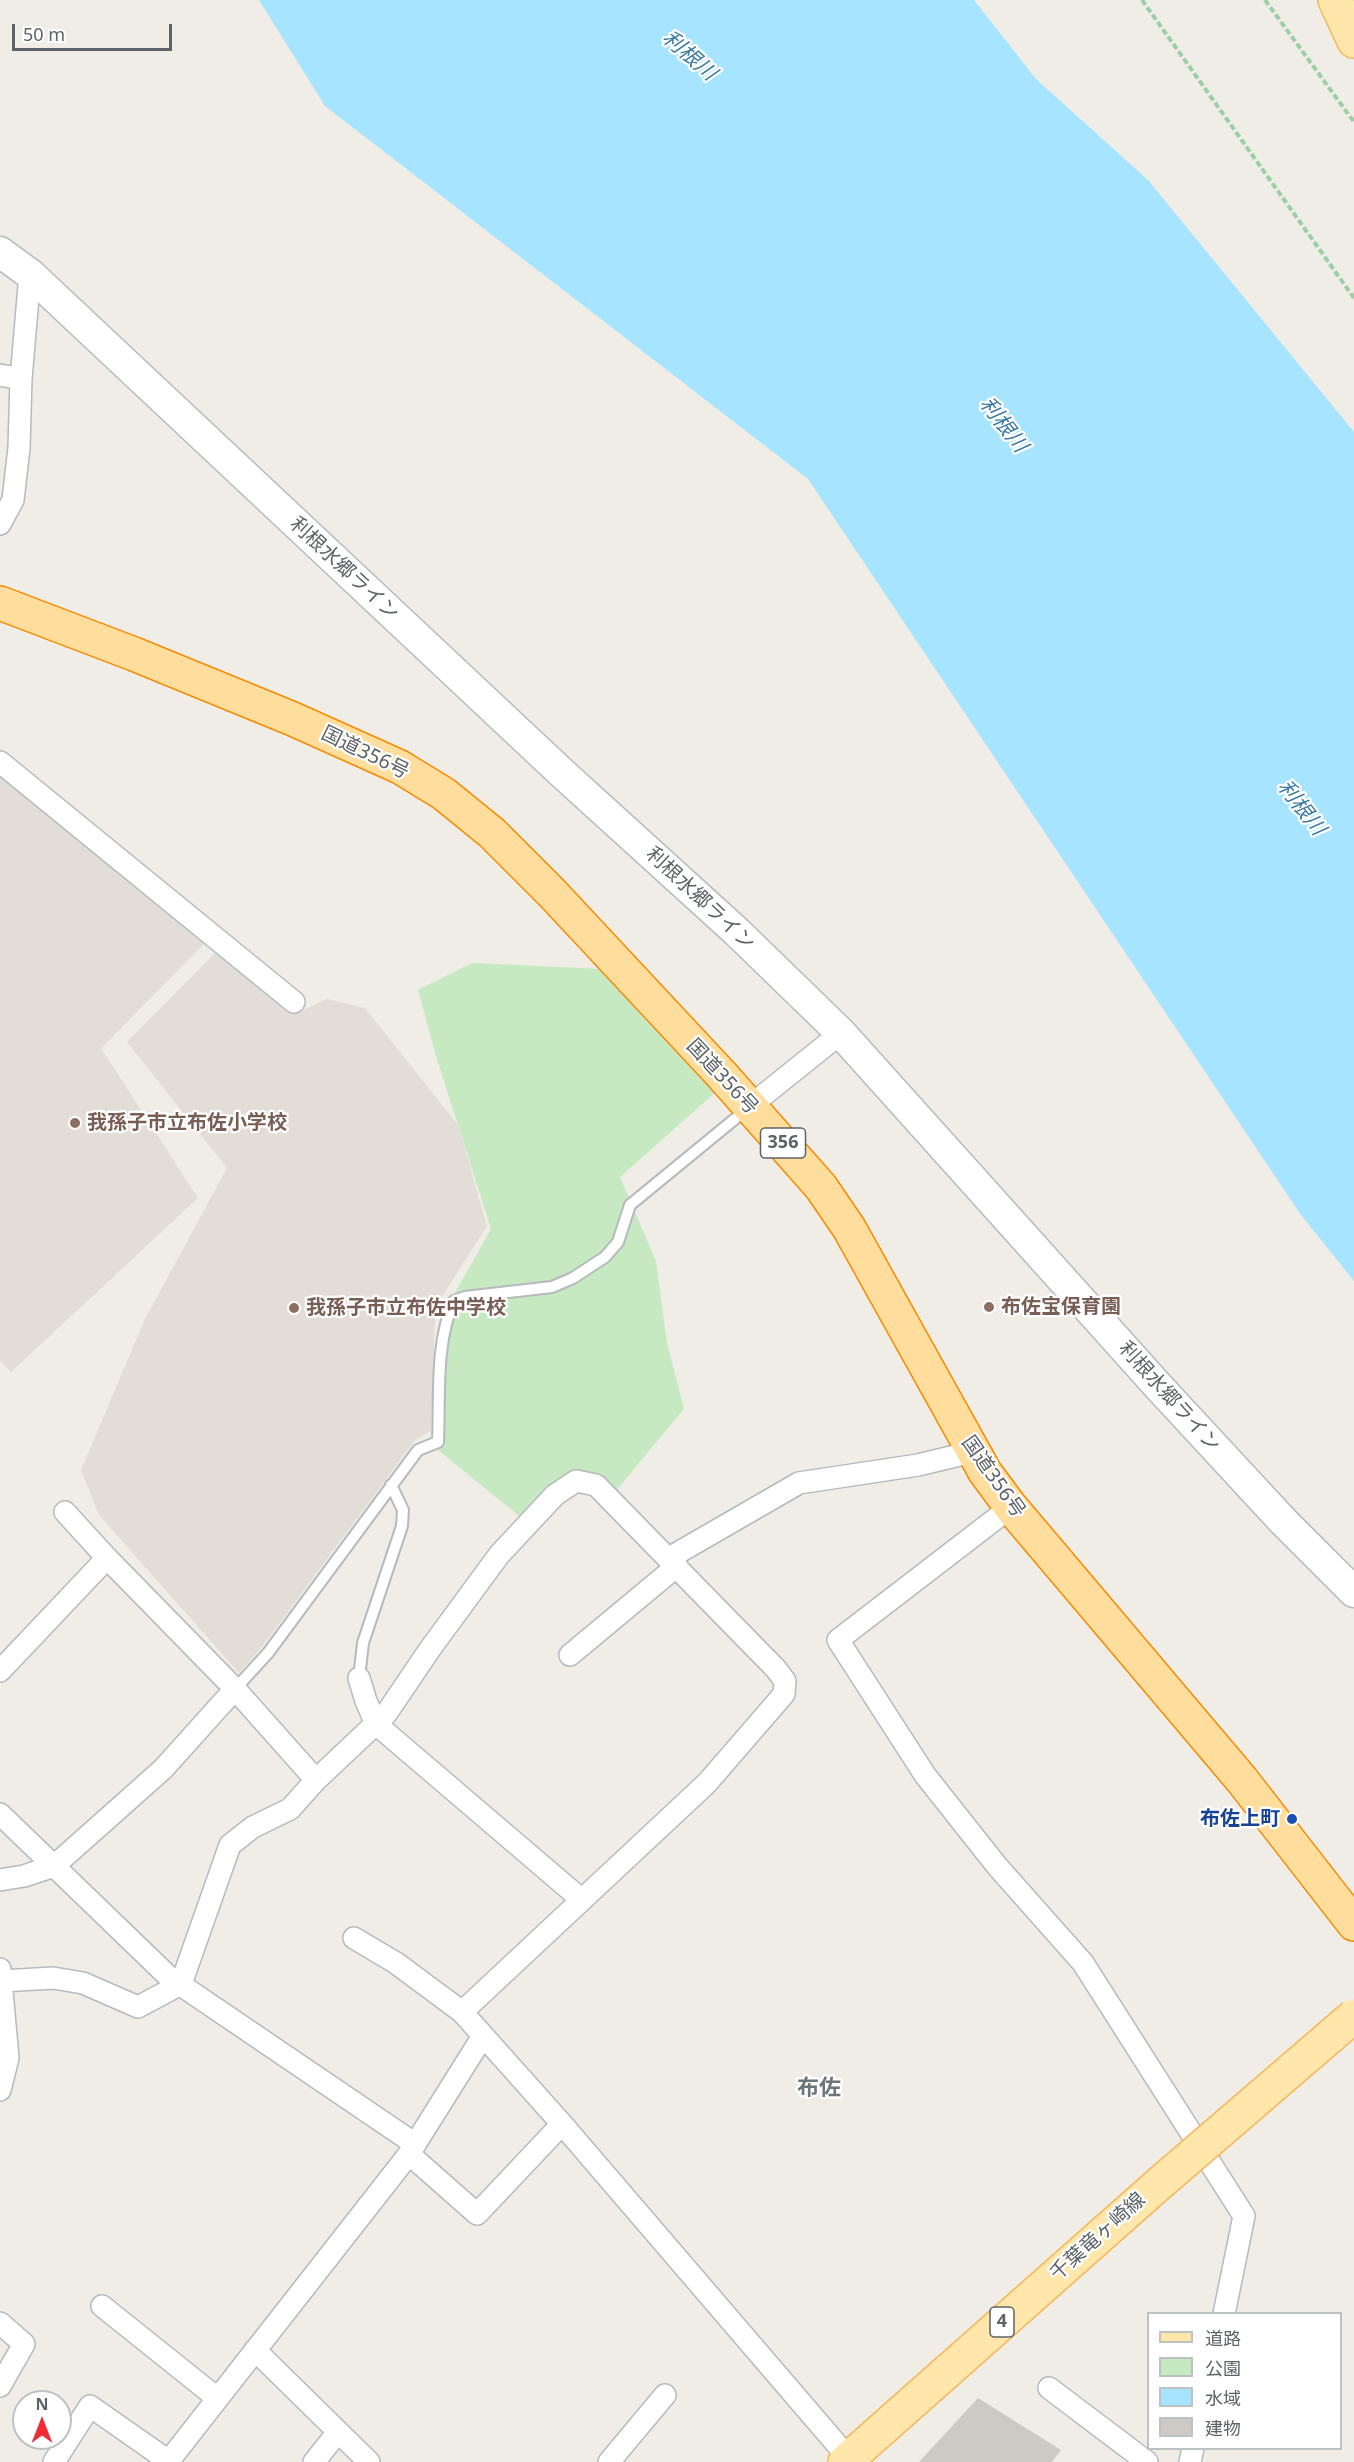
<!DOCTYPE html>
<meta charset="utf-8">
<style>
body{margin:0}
#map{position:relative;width:1354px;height:2462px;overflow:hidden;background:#f0ede6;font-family:"Noto Sans","Noto Sans JP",sans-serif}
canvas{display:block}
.legend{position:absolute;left:1147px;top:2312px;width:195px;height:138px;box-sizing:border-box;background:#fff;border:2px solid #bec1c2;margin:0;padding:8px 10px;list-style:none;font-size:18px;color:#5d6367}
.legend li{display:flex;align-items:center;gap:12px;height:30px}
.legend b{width:30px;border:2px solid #bec1c2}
.north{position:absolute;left:12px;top:2390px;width:60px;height:60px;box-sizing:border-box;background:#fff;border:2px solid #bec1c2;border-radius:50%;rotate:0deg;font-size:16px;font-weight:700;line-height:24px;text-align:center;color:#5d6367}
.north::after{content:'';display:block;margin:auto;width:21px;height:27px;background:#f02c36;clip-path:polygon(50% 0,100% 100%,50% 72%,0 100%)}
.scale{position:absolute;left:12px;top:24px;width:160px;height:27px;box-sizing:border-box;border:3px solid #5d6367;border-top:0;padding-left:8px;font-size:18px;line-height:21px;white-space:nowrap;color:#5d6367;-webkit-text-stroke:4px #fff;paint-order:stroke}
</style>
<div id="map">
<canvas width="1354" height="2462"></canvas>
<ul class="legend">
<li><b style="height:8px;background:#ffe7ac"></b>道路</li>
<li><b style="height:16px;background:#c7e9c2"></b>公園</li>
<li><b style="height:16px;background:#a7e4ff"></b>水域</li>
<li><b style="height:16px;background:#cdcac5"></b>建物</li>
</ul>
<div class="north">N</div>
<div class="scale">50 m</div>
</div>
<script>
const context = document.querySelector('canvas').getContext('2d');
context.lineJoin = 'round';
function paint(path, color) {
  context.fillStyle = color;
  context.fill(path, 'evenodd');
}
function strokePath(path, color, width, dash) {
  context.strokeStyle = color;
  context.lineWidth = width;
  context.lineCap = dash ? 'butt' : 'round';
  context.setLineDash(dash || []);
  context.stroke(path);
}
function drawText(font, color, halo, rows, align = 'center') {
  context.font = font + ' "Noto Sans","Noto Sans JP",sans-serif';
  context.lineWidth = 4.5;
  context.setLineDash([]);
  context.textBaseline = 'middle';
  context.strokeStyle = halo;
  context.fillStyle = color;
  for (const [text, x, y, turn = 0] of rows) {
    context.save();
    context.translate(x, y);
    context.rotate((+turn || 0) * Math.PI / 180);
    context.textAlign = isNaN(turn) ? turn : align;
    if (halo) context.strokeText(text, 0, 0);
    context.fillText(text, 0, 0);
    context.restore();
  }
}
paint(new Path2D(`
 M0,773L205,943L101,1048L198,1198L11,1372L0,1361Z
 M219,949L297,1013L327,999L365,1008L458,1125L487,1226L441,1298L435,1318L431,1431L415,1440L262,1647L239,1673L99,1515L81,1470L145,1319L227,1168L127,1042Z`), '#e2ded7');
paint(new Path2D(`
 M472,963L603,969L717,1091L620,1177L656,1261L667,1343L684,1409L605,1504L571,1486L528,1523L433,1446L448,1305L491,1229L435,1053L418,990Z`), '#c7e9c2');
paint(new Path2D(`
 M259,0H974L1036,79L1148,180L1354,432V1281L1301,1215L808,479L325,106Z`), '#a7e4ff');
paint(new Path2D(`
 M978,2398L1061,2450L1052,2462H919Z`), '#cdcac5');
const service = new Path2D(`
 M359,1678L363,1643L402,1526L403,1510L391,1485
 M235,1689L268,1653L418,1450L438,1442C440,1397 435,1342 454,1301L465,1297L552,1287L573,1278L605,1257L618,1242L630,1205L747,1109`);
const minor = new Path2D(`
 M0,375L21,379
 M0,524L13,500L19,448L21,379L30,274
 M0,762L294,1002
 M750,1106L841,1033
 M1011,1507L838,1640L925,1775L997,1866L1083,1963L1244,2216L1224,2314
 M65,1512L107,1558L235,1689L316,1780L386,1714L430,1649L499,1555L555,1495L576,1481L596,1485L776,1669L785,1681L784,1694L707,1783L462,2012
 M669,1558L799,1483L918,1465L972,1452
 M570,1655L677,1566
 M0,1671L107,1558
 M359,1678L366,1701L376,1724L582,1900
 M0,1814L169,1977L415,2144
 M0,1880L24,1876L54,1866L163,1769L235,1689
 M354,1938L396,1963L462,2012L562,2124L852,2462
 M0,1969L8,2058L0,2090
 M2,1981L53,1978L83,1983L138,2007L181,1984L230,1845L253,1827L290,1809L316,1780
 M409,2154L477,2214L562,2124
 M102,2306L217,2398
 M0,2323L24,2344L0,2386
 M255,2350L369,2462
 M1049,2388L1147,2462
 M54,2462L90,2406L170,2462
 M168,2462L409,2154L483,2036
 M314,2462L338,2432
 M609,2462L665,2395
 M1190,2462L1193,2448`);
const secondary = new Path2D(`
 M0,252L30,274L562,773L737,932L841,1033L1158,1386L1283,1521L1354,1592`);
const primary = new Path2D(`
 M1335,0L1354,41
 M845,2462L1160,2183`);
const trunk = new Path2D(`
 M0,603L134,654L293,719L400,767L444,794L492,833L552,893L721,1074L821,1187L849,1228L985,1472L1011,1507L1242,1780L1354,1924`);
strokePath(service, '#b6b9bd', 14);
strokePath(minor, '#b6b9bd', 24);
strokePath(secondary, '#b4babe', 33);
strokePath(primary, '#f7b659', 36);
strokePath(trunk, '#f68a00', 36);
strokePath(new Path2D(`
 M1142,0L1354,298
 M1265,0L1354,122`), '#9dcfa5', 4, [6, 3]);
strokePath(service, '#fff', 10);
strokePath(minor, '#fff', 21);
strokePath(secondary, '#fff', 30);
strokePath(primary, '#ffe7ac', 33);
strokePath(trunk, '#ffde9d', 33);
const primaryBridge = new Path2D(`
 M1160,2183L1354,2016`);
strokePath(primaryBridge, '#f7b659', 36, []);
strokePath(primaryBridge, '#ffe7ac', 33);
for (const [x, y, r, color] of [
 [75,1123,6,"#8d6e63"],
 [989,1307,6,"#8d6e63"],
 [294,1308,6,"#8d6e63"],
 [1292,1819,6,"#1a4fb4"]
]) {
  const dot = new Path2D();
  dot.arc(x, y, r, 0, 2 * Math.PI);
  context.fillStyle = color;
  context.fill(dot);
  strokePath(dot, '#fff', 2);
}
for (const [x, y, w] of [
 [783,1143,45],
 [1002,2322,24]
]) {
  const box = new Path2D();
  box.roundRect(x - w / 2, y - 15, w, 30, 4.5);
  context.fillStyle = '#fff';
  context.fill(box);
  strokePath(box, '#5d6367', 1.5);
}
drawText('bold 18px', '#5d6367', null, [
 ["356",783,1143],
 ["4",1002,2322]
]);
drawText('20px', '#5d6367', '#fff', [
 ["利根水郷ライン",344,569,43],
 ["国道356号",365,753,26],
 ["利根水郷ライン",700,899,43],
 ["国道356号",722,1077,47],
 ["利根水郷ライン",1169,1397,48],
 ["国道356号",993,1477,55],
 ["千葉竜ヶ崎線",1098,2237,-42]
]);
drawText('bold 20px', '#785e54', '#fff', [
 ["我孫子市立布佐小学校",87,1123],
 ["布佐宝保育園",1001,1307],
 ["我孫子市立布佐中学校",306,1308]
], 'left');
drawText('bold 20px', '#164399', '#fff', [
 ["布佐上町",1280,1819]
], 'right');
drawText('italic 21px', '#3a7ba4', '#fff', [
 ["利根川",689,56,41],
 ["利根川",1003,425,52],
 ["利根川",1301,808,52]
]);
drawText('bold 22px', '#6e7579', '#fff', [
 ["布佐",819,2089]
]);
</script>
